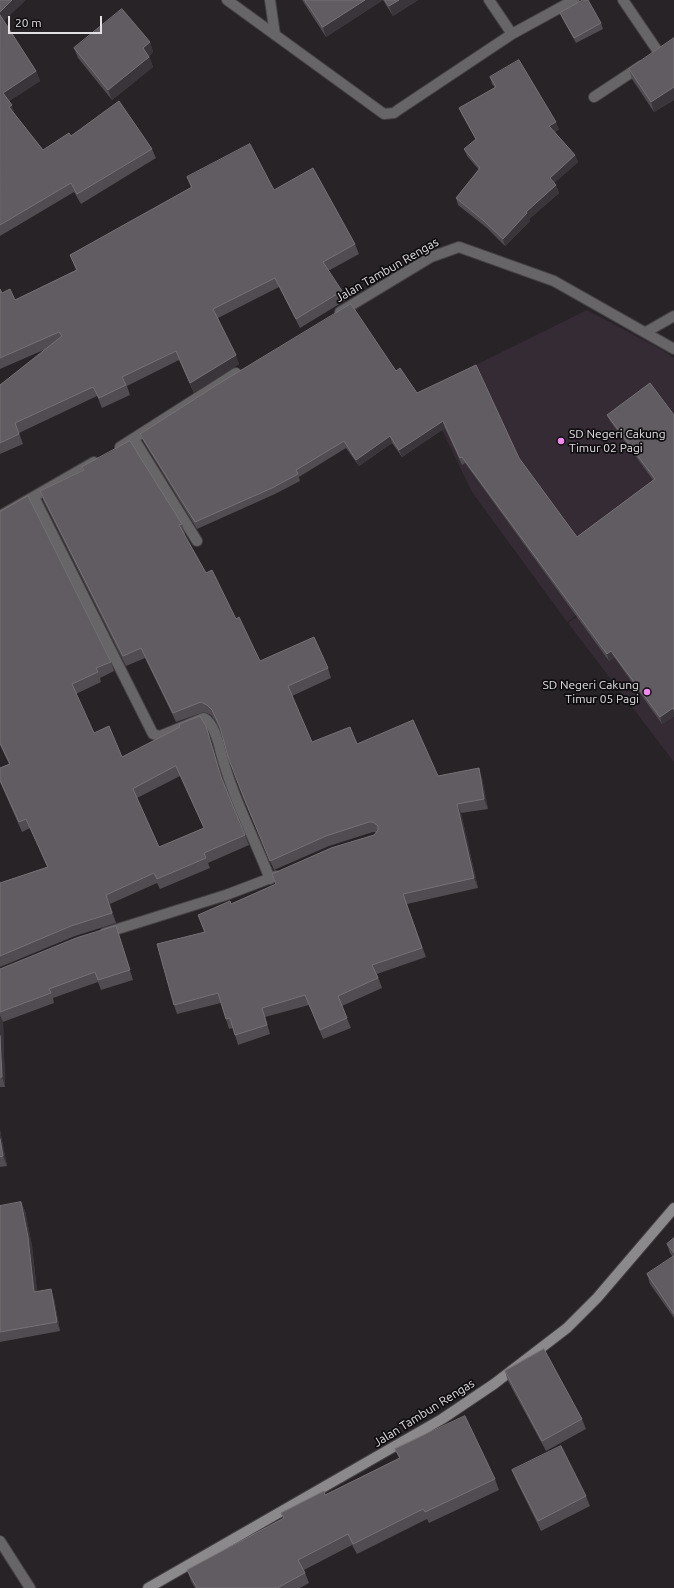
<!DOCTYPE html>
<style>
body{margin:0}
#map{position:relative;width:674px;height:1588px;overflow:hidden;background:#282327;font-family:Ubuntu,sans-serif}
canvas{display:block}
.scale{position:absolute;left:8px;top:16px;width:94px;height:18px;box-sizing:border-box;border:2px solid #e3e0e3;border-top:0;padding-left:5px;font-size:12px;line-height:14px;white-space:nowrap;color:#e3e0e3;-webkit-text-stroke:3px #0f0d0f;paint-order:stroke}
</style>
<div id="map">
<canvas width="674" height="1588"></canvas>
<div class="scale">20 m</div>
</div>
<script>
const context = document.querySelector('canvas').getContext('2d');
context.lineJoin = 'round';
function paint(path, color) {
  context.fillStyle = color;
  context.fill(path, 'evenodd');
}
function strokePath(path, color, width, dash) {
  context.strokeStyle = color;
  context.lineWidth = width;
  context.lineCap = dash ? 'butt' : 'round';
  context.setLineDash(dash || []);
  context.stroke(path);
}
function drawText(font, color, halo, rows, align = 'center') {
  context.font = font + ' Ubuntu,sans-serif';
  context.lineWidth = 3.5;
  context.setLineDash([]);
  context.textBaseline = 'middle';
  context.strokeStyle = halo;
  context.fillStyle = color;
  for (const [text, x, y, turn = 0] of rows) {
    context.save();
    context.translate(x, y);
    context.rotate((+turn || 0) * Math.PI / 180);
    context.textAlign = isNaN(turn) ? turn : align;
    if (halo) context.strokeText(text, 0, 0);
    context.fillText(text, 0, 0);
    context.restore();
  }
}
paint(new Path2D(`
 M587,310L664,351L674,358V545L567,622L472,492L423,391Z
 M674,547V762L568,623Z`), '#352b34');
const street = new Path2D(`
 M227,0L384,114L394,113L398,110L512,34L574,0
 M270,0L275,35
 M489,0L512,34
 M623,0L659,53
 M594,97L641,66
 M340,312L431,257L459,247L554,281L674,349
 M646,332L674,316
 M134,439L197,541
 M120,447L236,373
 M34,497L153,734L160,736L204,718C213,722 219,743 221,753C232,795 254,838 270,879
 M0,516L94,462
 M105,933L226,895L276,876
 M0,1541L30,1588`);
const secondary = new Path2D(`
 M148,1588L442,1419L494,1384L567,1328L597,1298L674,1208`);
strokePath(street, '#464145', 12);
strokePath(secondary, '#464145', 12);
strokePath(street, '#676567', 10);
strokePath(secondary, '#8c898c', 10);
paint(new Path2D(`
 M0,0L4,21L36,71L40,81L9,101L15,115L43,150L71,136L152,149L156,158L81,204L74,192L0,236Z
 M302,0H418L393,16L383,0L326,37Z
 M560,13L601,23L603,29L576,43L562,18Z
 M674,38V100L654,112L632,79L629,69Z
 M150,42L153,52L149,56L153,67L112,100L78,58L74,48Z
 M490,77L559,129L555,132L575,155L578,162L554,183L556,185L559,193L529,219L530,221L505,246L487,228L458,205L456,198L479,170L467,156L464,149L476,140L462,115L459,108L495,88L492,84Z
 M187,177L274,190L355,244L359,254L328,271L342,291L346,300L300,328L279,287L218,318L239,364L194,393L179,360L127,386L130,395L102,408L97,396L19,433L23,444L0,454V385L46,349L0,369V289L2,293L15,300L76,270L70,255L191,188Z
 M396,371L417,393L519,458L577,537L653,480L610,421L607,415H674V716L662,724L614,657L609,661L465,463L462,465L445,428L402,457L392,443L359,466L346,448L299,477L300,481L275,494L197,529L143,441L140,434Z
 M82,467L182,524L185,534H184L206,573L236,619L260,661L328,668L331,678L292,696L312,742L357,744L438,776L482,778L488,809L461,813L478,888L407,904L426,957L377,974L382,988L342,1006L351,1028L323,1039L309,1005L265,1017L270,1034L238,1045L233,1028L229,1029L221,1003L177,1014L174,1005L204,932L198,915L231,904L276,884L272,874L374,835L376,832H373L329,846L274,870L243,798L228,757L221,732L215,720L211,715L204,712L176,722L145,658L126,666L43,500L40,491L83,470Z
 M0,512L111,662L114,671L100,678L101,682L76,694L94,733L122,757L206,726L224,782L249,845L208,863L210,868L160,889L157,883L110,904L116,923L75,936L0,967V883L47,867L30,828L22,832L0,782V768L9,764L0,745ZM180,776L204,828L159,847L137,798Z
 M119,935L133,980L101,990L98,982L53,998L54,1003L3,1022L5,1087H0V969Z
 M0,1130L7,1166L0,1167Z
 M21,1202L25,1211L32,1246L37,1291L54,1298L60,1331L0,1342V1206Z
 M674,1238V1318L650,1284L647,1274L673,1257L670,1253L667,1244Z
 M505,1371L582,1419L586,1429L546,1451L508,1381Z
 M395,1449L495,1479L499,1490L429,1523L427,1519L357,1554L352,1545L304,1570L309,1583L300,1588H195L191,1581L187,1570L283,1519L281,1513L325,1495L399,1458Z
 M512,1470L586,1496L590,1506L541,1531L516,1480Z`), '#514c51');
paint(new Path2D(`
 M12,0H26L2,23L0,17V12Z
 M365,0H383L326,37L323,27Z
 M399,0H418L393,16L389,6Z
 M150,42L153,52L146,58L143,48Z
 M149,57L153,67L112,100L108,90Z
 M36,71L40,81L6,103L3,93Z
 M674,87V100L654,112L651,102Z
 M12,105L15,115L9,107Z
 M556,122L559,129L552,133L549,126Z
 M575,155L578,162L552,185L550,178Z
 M556,185L559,193L529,219L530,221L505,246L503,239L526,212Z
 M236,355L239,364L194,393L190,383Z
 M443,421L445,428L402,457L399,450Z
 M390,436L392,443L359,466L356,460Z
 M611,651L614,657L609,661L607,654Z
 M673,708L674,712V716L662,724L660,717Z
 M206,726L209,736L225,787L221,777Z
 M479,768L482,778L488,809L484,799Z
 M457,804L461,813L478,888L474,878Z
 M106,895L110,904L116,923L112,913Z
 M0,1015L3,1022L5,1087L2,1077L0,1036Z
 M0,1130L7,1166L3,1156L0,1139Z
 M21,1202L25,1211L32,1246L38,1301L34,1292Z
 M51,1289L54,1298L60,1331L57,1322Z`), '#3a353a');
const building = new Path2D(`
 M0,0H12L0,12Z
 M305,0H365L323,27Z
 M385,0H399L389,6Z
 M583,0H588L601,23L574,38L560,13Z
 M122,9L150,42L143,48L149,57L108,90L74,48Z
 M0,15L36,71L3,93L12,105L9,107L43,150L69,133L71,136L119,101L152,149L77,194L71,183L0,225Z
 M674,38V87L651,102L629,69Z
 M519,60L556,122L549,126L575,155L550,178L556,185L526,212L527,213L503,239L484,221L456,198L480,168L464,149L476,139L459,108L496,87L490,77Z
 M250,144L274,190L313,168L355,244L323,262L342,291L296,319L275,278L213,309L236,355L190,383L176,351L122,377L126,385L99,398L93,387L15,423L19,434L0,443V385L62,336L59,332L0,358V289L2,293L10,289L15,300L77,270L70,255L192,187L187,177Z
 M351,304L396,371L400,368L417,393L476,365L519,458L577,537L655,479L607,415L650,383L674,415V710L673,708L660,717L611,651L607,654L462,457L460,458L443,421L399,450L390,436L356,460L344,441L296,470L298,474L272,488L195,522L140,434L215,386Z
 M130,441L182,524L179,525L206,573L212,570L236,619L239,617L260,661L314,637L328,668L288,686L312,742L350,727L357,744L413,720L438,776L479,768L484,799L457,804L474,878L403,894L422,948L372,965L378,978L338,996L347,1018L320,1030L305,995L262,1008L267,1025L235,1035L230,1018L226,1019L218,993L174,1005L157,944L205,932L198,915L230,901L231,904L276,884L272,874L331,848L374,835L378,830V826L373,822H369L326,836L270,861L240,788L228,757L220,727L212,710L207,705L201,702L173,713L141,648L123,656L40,491L84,470L82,467Z
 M28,496L111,662L96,668L98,672L72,684L94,733L109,726L122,757L180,727L179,724L200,716L206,726L221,777L245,835L204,853L206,858L157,879L154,873L106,895L112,913L71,926L0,956V883L48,867L26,819L19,822L0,780V768L10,764L0,743V512ZM176,766L204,828L159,847L133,789Z
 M116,926L130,970L98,980L95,972L49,989L51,993L0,1012V969L76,938Z
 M0,1036L2,1077H0Z
 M0,1139L3,1156L0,1157Z
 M21,1202L28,1237L34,1292L51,1289L57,1322L0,1332V1206Z
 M674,1238V1253L667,1244Z
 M674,1256V1314L647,1274Z
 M544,1349L582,1419L542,1441L505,1371Z
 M465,1416L495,1479L425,1512L423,1509L353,1544L348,1534L298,1560L305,1573L277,1588H197L187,1570L284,1518L281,1513L324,1491L325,1495L400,1458L395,1449Z
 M561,1446L586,1496L538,1521L512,1470Z`);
paint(building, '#615c61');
strokePath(building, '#757175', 1);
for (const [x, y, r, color] of [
 [561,441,4,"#f489f1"],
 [647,692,4,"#f489f1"]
]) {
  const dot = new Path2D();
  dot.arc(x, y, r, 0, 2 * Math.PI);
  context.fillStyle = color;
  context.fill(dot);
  strokePath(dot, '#0f0d0f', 1.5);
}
drawText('12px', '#e3e0e3', '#0f0d0f', [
 ["Jalan Tambun Rengas",387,270,-30],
 ["Jalan Tambun Rengas",424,1413,-32]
]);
drawText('12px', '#e3e0e3', '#0f0d0f', [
 ["SD Negeri Cakung",569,434],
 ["Timur 02 Pagi",569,448],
 ["SD Negeri Cakung",639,685,"right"],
 ["Timur 05 Pagi",639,699,"right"]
], 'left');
</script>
